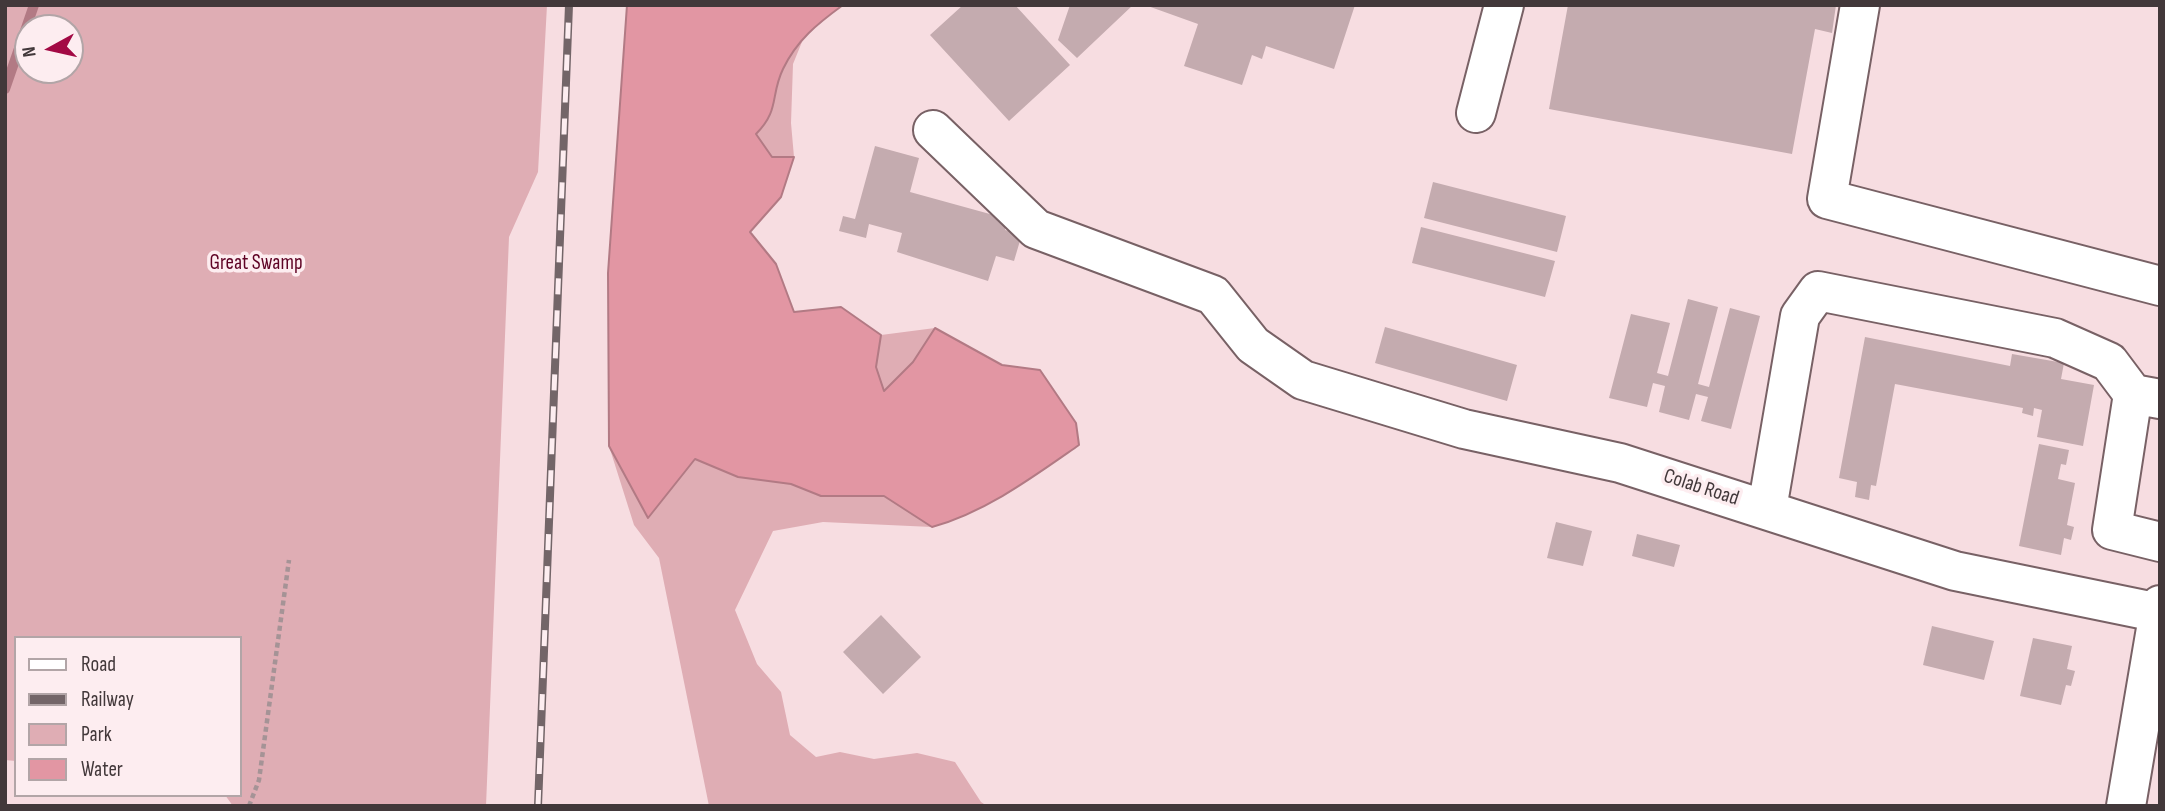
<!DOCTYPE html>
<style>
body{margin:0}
#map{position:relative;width:2165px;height:811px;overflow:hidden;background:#f7dde1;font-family:"Sofia Sans Condensed",sans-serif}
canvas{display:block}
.frame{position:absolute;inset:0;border:7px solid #42383a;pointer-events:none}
.legend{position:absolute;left:14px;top:636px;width:228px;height:161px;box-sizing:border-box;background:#fdedf0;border:2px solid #b2a5a7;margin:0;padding:9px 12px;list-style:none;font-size:21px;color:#42383a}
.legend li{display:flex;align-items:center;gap:14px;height:35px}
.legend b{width:35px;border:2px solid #b2a5a7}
.north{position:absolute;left:14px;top:14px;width:70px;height:70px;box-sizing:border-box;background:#fdedf0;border:2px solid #b2a5a7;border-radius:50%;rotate:262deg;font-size:19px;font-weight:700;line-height:28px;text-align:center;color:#42383a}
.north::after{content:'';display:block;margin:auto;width:24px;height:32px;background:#a30944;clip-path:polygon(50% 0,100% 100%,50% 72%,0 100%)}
</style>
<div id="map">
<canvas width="2165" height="811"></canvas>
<div class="frame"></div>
<ul class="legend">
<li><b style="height:9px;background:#fff"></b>Road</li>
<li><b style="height:9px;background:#736568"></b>Railway</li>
<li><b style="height:19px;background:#dfadb4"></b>Park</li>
<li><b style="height:19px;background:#e296a3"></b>Water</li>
</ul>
<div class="north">N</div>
</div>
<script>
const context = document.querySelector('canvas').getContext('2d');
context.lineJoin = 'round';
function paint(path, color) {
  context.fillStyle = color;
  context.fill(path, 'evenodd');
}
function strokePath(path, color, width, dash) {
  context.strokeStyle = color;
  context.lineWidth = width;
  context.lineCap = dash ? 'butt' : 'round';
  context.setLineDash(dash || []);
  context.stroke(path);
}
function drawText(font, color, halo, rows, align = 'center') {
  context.font = font + ' "Sofia Sans Condensed",sans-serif';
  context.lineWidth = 7;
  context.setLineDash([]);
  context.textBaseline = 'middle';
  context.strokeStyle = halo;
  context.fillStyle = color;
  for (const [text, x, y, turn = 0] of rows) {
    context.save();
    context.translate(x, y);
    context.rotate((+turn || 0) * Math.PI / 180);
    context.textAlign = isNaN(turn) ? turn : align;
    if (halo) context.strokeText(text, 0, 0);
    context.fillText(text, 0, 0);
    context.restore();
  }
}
paint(new Path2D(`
 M5,5H547L538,172L509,237L486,806H233L225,795H240V638H16V761L5,760ZM28,28H70V70H28Z
 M627,5H843L806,32L793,64L791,123L794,157L781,197L750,232L776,264L794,312L841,307L881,335L935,328L1002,365L1040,370L1076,423L932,527L823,522L773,531L735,610L757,664L781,692L790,735L816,757L840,752L874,759L917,753L955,762L981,802L987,806H709L659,558L634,525L609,446L608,273Z`), '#dfadb4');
const water = new Path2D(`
 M627,5H843C817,24 797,40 783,69C770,96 780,110 756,134L772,157H794L781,197L750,232L776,264L794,312L841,307L881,335L876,367L884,391L913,362L935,328L1002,365L1040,370L1076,423L1079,445C1033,477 986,512 932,527L884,496H821L791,484L738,477L695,459L648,518L609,446L608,273Z`);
paint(water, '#e296a3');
strokePath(water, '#b27a84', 2);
strokePath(new Path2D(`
 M5,89L34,5`), '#b27a84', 10);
paint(new Path2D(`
 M963,5H1015L1070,65L1009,121L930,35Z
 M1070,5H1133L1077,58L1058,40Z
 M1145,5H1355L1334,69L1266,46L1262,59L1252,55L1242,85L1184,66L1198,24Z
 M1568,5H1836L1832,33L1815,29L1792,154L1549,109Z
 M875,146L919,158L910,192L1008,219L1005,230L1022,234L1014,261L996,256L988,281L897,252L902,233L869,224L866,238L839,231L843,216L855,219Z
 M1433,182L1566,216L1557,252L1424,218Z
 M1421,227L1555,261L1545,297L1412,263Z
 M1688,299L1718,307L1698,384L1709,387L1730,308L1760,316L1731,429L1701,421L1708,397L1696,394L1689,420L1659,412L1665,386L1653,383L1647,407L1609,398L1631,314L1670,323L1657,373L1668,376Z
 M1385,327L1517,365L1507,401L1375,363Z
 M1865,337L2010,366L2012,354L2064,363L2061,379L2094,385L2083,446L2037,437L2042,410L2034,408L2033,416L2022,413L2023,408L1895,384L1876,486L1871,485L1869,500L1855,497L1857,482L1839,478Z
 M2039,444L2069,450L2066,465L2061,464L2058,479L2075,483L2067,525L2074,527L2071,540L2064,538L2061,555L2019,546Z
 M1556,522L1592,531L1583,566L1547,558Z
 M1637,534L1680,545L1674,567L1632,556Z
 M881,615L921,657L883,694L843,652Z
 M1932,626L1994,641L1984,680L1923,665Z
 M2033,638L2072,646L2067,669L2075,671L2071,686L2066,685L2061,705L2020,696Z`), '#c4abaf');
const minor = new Path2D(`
 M1860,5L1827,199L2160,286
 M1476,113L1504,5
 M933,130L1036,229L1213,295L1253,345L1303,380L1464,429L1620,463L1955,571L2160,613
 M2160,399L2133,394L2112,530L2160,542
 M1767,509L1800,316L1818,291L2055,338L2109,362L2133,394`);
const major = new Path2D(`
 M2126,806L2160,605`);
strokePath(minor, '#786165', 42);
strokePath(major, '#786165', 42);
strokePath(new Path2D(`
 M249,806L259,780L289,560`), '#a59396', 4.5, [5, 3.5]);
strokePath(minor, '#fff', 38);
strokePath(major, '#fff', 38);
const rail = new Path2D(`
 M538,806L569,5`);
strokePath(rail, '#736568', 8);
strokePath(rail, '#fdedf0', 5, [16]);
drawText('21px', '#5e0224', '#fdedf0', [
 ["Great Swamp",256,264]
]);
drawText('21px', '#42383a', '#fdedf0', [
 ["Colab Road",1701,488,18]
]);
</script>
